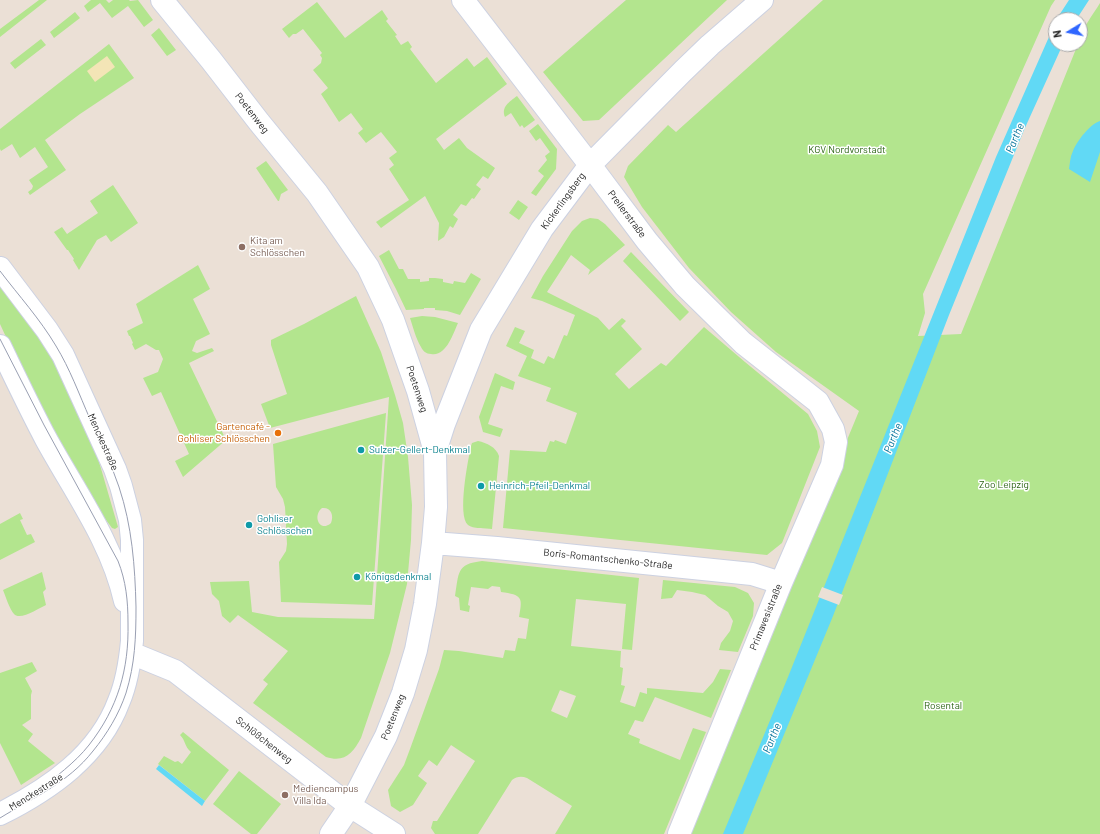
<!DOCTYPE html>
<meta charset="utf-8">
<style>
body{margin:0}
#map{position:relative;width:1100px;height:834px;overflow:hidden;background:#ebe0d6;font-family:Barlow,sans-serif}
canvas{display:block}
.north{position:absolute;left:1048px;top:12px;width:40px;height:40px;box-sizing:border-box;background:#fff;border:1px solid #a8a8a8;border-radius:50%;rotate:260deg;font-size:11px;font-weight:700;line-height:16px;text-align:center;color:#262626}
.north::after{content:'';display:block;margin:auto;width:14px;height:18px;background:#2f66ff;clip-path:polygon(50% 0,100% 100%,50% 72%,0 100%)}
</style>
<div id="map">
<canvas width="1100" height="834"></canvas>
<div class="north">N</div>
</div>
<script>
const context = document.querySelector('canvas').getContext('2d');
context.lineJoin = 'round';
function paint(path, color) {
  context.fillStyle = color;
  context.fill(path, 'evenodd');
}
function strokePath(path, color, width, dash) {
  context.strokeStyle = color;
  context.lineWidth = width;
  context.lineCap = dash ? 'butt' : 'round';
  context.setLineDash(dash || []);
  context.stroke(path);
}
function drawText(font, color, halo, rows, align = 'center') {
  context.font = font + ' Barlow,sans-serif';
  context.lineWidth = 3;
  context.setLineDash([]);
  context.textBaseline = 'middle';
  context.strokeStyle = halo;
  context.fillStyle = color;
  for (const [text, x, y, turn = 0] of rows) {
    context.save();
    context.translate(x, y);
    context.rotate((+turn || 0) * Math.PI / 180);
    context.textAlign = isNaN(turn) ? turn : align;
    if (halo) context.strokeText(text, 0, 0);
    context.fillText(text, 0, 0);
    context.restore();
  }
}
paint(new Path2D(`
 M39,0H47L0,37V29Z
 M91,0H106L109,3L113,0H129L130,1L138,0L153,20L144,27L128,6L112,18L100,3L88,12L84,6Z
 M626,0H727L599,120L583,121L543,72Z
 M823,0H1055L1051,6L923,294L925,313L918,336L961,334L1078,44H1080C1080,30 1093,15 1100,3V834H689L787,585L859,411L776,352L731,312L689,268L642,207L624,177L628,166L668,125L676,132Z
 M317,2L345,38L382,10L388,19L386,21L397,35L395,36L401,45L408,41L412,47L410,49L436,83L467,58L474,67L487,57L507,84L436,139L444,150L459,138L467,148L495,168L488,179L483,176L476,185L481,189L474,199L472,198L466,206L461,204L453,215L458,219L453,228L450,226L444,237L438,241L439,223L425,196L381,228L376,222L409,200L389,169L394,165L389,158L397,152L381,132L366,143L358,133L363,129L351,113L339,122L321,94L328,88L313,70L321,63L322,58L320,55L322,53L303,29L296,34H293L289,38L282,29Z
 M75,12L80,18L54,38L50,32Z
 M159,28L176,50L167,56L151,35Z
 M41,39L46,45L15,69L10,63Z
 M109,44L134,78L80,114L45,140L66,170L30,195L28,192L32,189L33,186L29,180L48,167L35,147L20,158L12,144L1,151L0,149V129Z
 M517,96L535,120L524,128L522,125L520,127L511,113L505,117C501,107 509,102 517,96Z
 M538,124L557,149L556,169L536,196L531,193L544,176L538,171L547,160L545,156L550,152L540,138L536,141L529,131Z
 M266,161L288,190L281,194L279,201H278L256,168Z
 M113,185L138,223L111,242L106,235L97,240L79,270L73,260L74,259L68,250H67L54,232L62,227L67,234L98,213L90,201Z
 M518,200L528,207L519,220L509,213Z
 M590,218L598,219L605,224L625,245L588,275L590,270L571,255L547,292L598,318L609,330L622,318L626,321L621,326L642,349L615,374L629,389L661,363L666,366L704,327L745,362L808,414L817,431L820,447L782,543L767,555L503,528L510,450L546,452L550,441L554,442L555,440L566,444L577,413L546,401L551,388L518,376L527,356L506,346L515,327L525,331L519,343L534,350L531,358L544,364L548,356L554,359L564,335L567,336L575,315L542,301L531,298L543,276L572,231L582,221Z
 M389,250L399,269H403L408,279H420V282L429,281V278H435L443,279V282L453,284L454,281L465,283L471,273L481,279L460,315L447,311L435,310V308H424V309L406,310L396,289L379,256Z
 M631,252L689,312L680,321L623,261Z
 M198,265L210,289L193,299L210,334L196,341L192,351L197,353L212,348L214,351L189,363L226,440L183,477L175,461L189,454L161,392L152,396L143,378L158,372L163,359L159,350H156L146,344L135,350L132,344L133,343L130,336H129L127,331L143,323L136,304Z
 M0,284L56,358L93,441L118,527L115,529L112,528L82,488L41,413L0,324Z
 M356,296L381,352L395,395L403,423L408,457L412,505L411,540L407,584L390,653L361,738C353,753 345,763 326,757L253,703L268,684L263,680L288,651L238,615L230,623L222,616L219,601L212,594L210,582L249,581L252,612L278,617L374,619L375,606L389,397L270,428L261,404L287,394L271,345V340L304,324Z
 M422,316L435,317L458,323C453,334 446,357 431,354C426,354 423,351 421,347C416,339 413,327 410,318Z
 M495,373L515,382L513,390L501,386L488,424L503,429L500,437L483,432L479,417Z
 M386,413L372,605L281,602L279,562L286,551L287,544L285,507L283,499L276,487L273,444ZM322,508C331,507 334,515 331,523C320,533 312,516 322,508Z
 M478,441C487,443 496,447 499,456L492,529C485,528 473,529 468,525C457,516 468,460 471,446L472,443Z
 M20,513L23,519L20,520L27,535L31,534L35,542L0,560V524Z
 M482,561L639,578L632,650L622,649L626,604L576,599L571,646L621,651L620,667L623,668L621,685L625,686L620,702L635,707L640,692L647,694V688L703,693L713,682L720,669L731,670L711,718L655,697L643,722L635,720L628,734L640,739L639,743L680,760L693,728L706,732L664,834H555L572,806L527,778C522,776 517,776 512,780L478,834H435L431,828L433,821H437L475,761L451,745L437,766L429,760L418,776L427,783L413,805L400,812L391,806L388,790L404,765L410,749L439,669L444,650L459,651L503,658L505,650L515,651L518,638L526,639L529,619L519,617C523,597 522,595 501,592L500,587L492,586L488,589L471,587L468,605L470,606L469,612L460,610L459,598L455,596C459,573 456,564 482,561ZM560,690L576,696L567,718L551,711Z
 M42,572L46,589L43,592L46,605C39,608 20,621 14,614C10,610 5,595 3,590Z
 M663,580L735,587L748,593L754,603L753,616L738,652L719,650L721,643L730,631L733,621L728,612L718,606L705,595L692,592L677,590L672,598L661,599Z
 M32,662L37,671L25,678L32,691L31,695V719L22,725L33,734L28,741L55,763L21,785L0,743V673Z
 M183,732L229,770L205,801L158,764L164,756L175,762L178,761L182,764L191,752C184,746 186,741 180,735Z
 M239,771L281,804L257,834H251L213,804Z`), '#b3e58e');
paint(new Path2D(`
 M107,56L115,67L95,82L87,71Z`), '#f3e5b6');
paint(new Path2D(`
 M1069,0H1089L1076,20H1056Z
 M1056,21V44H1063L1024,130L949,315L833,616L743,834H723L788,677L996,157Z
 M1100,121V152L1090,182L1069,169C1070,163 1070,157 1073,151C1077,141 1090,124 1100,121Z
 M159,765L205,801L202,806L156,769Z`), '#61d9f5');
paint(new Path2D(`
 M822,587L843,595L839,605L818,597Z`), '#ebe0d6');
const minor = new Path2D(`
 M162,0L211,60L259,122L317,193L368,267L393,320L418,391L435,452L436,507L433,543L425,604L416,650L403,693L386,736L350,806L331,834
 M463,0L590,165L647,241L685,286L743,343L818,402L833,429L836,442L832,465L781,583L679,834
 M0,268L47,330L63,355L115,469L121,486L130,520L132,540V641C130,662 127,682 119,701C99,755 50,789 0,814
 M0,346C15,377 30,409 46,439C75,492 112,542 125,601
 M435,452L444,424L481,330L542,229L590,165L683,71L710,45L762,0
 M433,543L497,548L752,574L781,583
 M131,653L175,671L350,806L394,834`);
strokePath(minor, '#ccd1e1', 24);
strokePath(minor, '#fff', 22);
strokePath(new Path2D(`
 M0,271C19,296 40,319 56,346C70,369 79,394 90,419C100,441 111,463 119,487C132,526 135,566 136,607C136,637 135,664 126,693C119,714 107,734 93,751C68,783 34,797 0,818
 M0,339L44,425L118,561C126,581 128,601 128,623C129,669 118,708 89,745C75,763 55,777 37,792`), '#999fb2', 1);
for (const [x, y, r, color] of [
 [242,247,4,"#8d6e63"],
 [278,433,4,"#e8710a"],
 [361,450,4,"#0f9aa8"],
 [481,486,4,"#0f9aa8"],
 [249,525,4,"#0f9aa8"],
 [357,577,4,"#0f9aa8"],
 [285,795,4,"#8d6e63"]
]) {
  const dot = new Path2D();
  dot.arc(x, y, r, 0, 2 * Math.PI);
  context.fillStyle = color;
  context.fill(dot);
  strokePath(dot, '#fff', 1.5);
}
drawText('10px', '#262626', '#fff', [
 ["Poetenweg",252,113,52],
 ["Kickerlingsberg",563,201,-54],
 ["Prellerstraße",627,214,53],
 ["Poetenweg",417,389,72],
 ["Menckestraße",103,442,66],
 ["Boris-Romantschenko-Straße",608,559,6],
 ["Primavesistraße",766,617,-68],
 ["Poetenweg",393,717,-68],
 ["Schlößchenweg",264,740,38],
 ["Menckestraße",36,792,-32]
]);
drawText('10px', '#2c6515', '#fff', [
 ["KGV Nordvorstadt",847,150],
 ["Zoo Leipzig",1004,485],
 ["Rosental",943,706]
]);
drawText('10px', '#785e54', '#fff', [
 ["Kita am",250,241],
 ["Schlösschen",250,253],
 ["Mediencampus",293,789],
 ["Villa Ida",293,801]
], 'left');
drawText('10px', '#c56008', '#fff', [
 ["Gartencafé -",270,427],
 ["Gohliser Schlösschen",270,439]
], 'right');
drawText('10px', '#0d838f', '#fff', [
 ["Sulzer-Gellert-Denkmal",369,450],
 ["Heinrich-Pfeil-Denkmal",489,486],
 ["Gohliser",257,519],
 ["Schlösschen",257,531],
 ["Königsdenkmal",365,577]
], 'left');
drawText('italic 11px', '#06739b', '#fff', [
 ["Parthe",1015,138,-68],
 ["Parthe",893,438,-68],
 ["Parthe",772,738,-68]
]);
</script>
